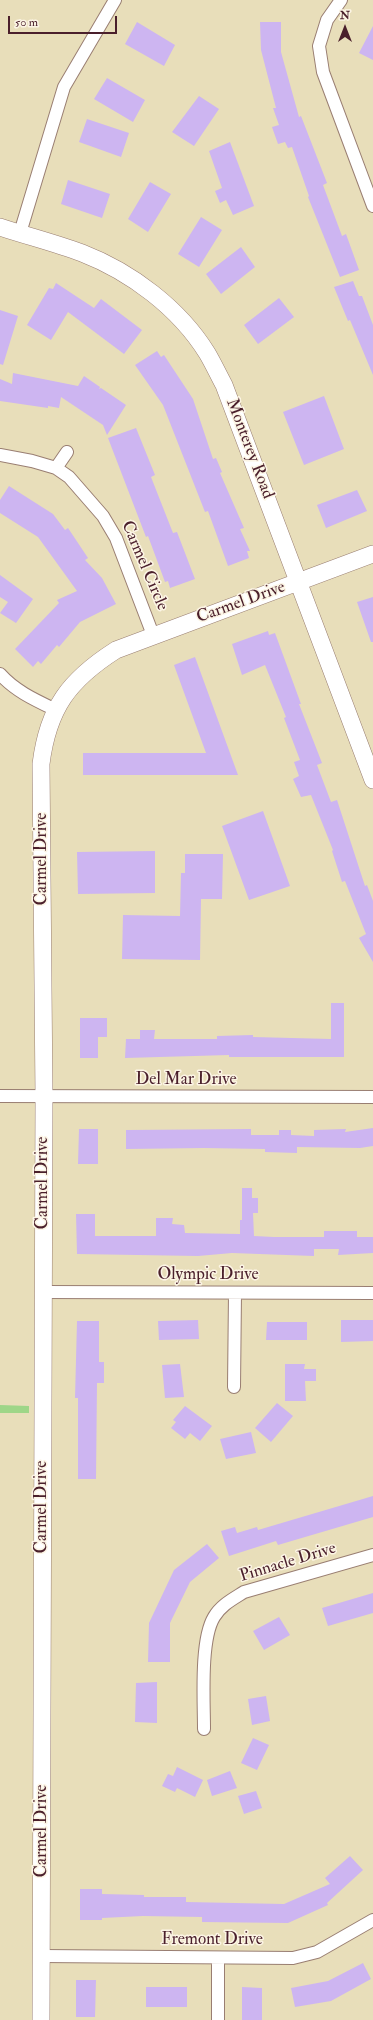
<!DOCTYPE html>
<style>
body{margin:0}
#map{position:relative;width:373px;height:2020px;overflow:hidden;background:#e8deba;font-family:"IM FELL Double Pica",serif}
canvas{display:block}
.north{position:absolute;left:325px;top:8px;width:40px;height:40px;-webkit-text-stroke:3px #fcf5e5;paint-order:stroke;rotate:0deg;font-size:11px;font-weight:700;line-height:16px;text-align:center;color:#4a1f2b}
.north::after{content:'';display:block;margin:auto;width:14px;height:18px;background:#4a1f2b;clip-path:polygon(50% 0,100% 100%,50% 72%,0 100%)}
.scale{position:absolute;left:8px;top:16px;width:109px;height:18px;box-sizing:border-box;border:2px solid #4a1f2b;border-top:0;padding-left:5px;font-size:12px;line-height:14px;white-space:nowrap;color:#4a1f2b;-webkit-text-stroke:3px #fcf5e5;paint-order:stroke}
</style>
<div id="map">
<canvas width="373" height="2020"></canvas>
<div class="north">N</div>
<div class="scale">50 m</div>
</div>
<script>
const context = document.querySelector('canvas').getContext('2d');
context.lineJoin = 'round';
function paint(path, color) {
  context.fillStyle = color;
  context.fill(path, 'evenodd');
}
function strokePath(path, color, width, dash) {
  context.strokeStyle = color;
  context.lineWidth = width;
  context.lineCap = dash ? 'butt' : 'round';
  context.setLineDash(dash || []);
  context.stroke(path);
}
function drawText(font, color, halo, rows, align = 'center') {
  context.font = font + ' "IM FELL Double Pica",serif';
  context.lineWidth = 3;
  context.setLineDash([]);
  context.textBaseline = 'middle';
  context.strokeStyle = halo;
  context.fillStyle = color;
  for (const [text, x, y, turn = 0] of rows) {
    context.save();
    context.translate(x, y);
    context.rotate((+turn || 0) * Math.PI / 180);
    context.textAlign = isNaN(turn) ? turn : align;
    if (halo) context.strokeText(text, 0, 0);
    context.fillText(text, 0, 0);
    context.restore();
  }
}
paint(new Path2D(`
 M0,1405L29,1406V1413H0Z`), '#9ed688');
paint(new Path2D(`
 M137,22L175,45L164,66L125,44Z
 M260,22H281V52L299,117L301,116L327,183L323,185L342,236L346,234L359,270L340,277L308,197L309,196L292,147L288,148L285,142L278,144L272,127L279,125L273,108H276L261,50Z
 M373,26V60L359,53Z
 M107,78L145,100L133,122L94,99Z
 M199,96L219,109L194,146L172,132Z
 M87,119L129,133L121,157L79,142Z
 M230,142L254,206L233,215L226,200L220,203L215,191L222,188L209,151Z
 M68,180L110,194L102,218L61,204Z
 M150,182L171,194L148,232L128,219Z
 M201,217L222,230L199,267L178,254Z
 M241,247L255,267L221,294L206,274Z
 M353,281L359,296H362L373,325V375L350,320L348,321L334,287Z
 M56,283L94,308L101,299L142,330L124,354L68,312L51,340L27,325L49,288L53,289Z
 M279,298L294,317L258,344L244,325Z
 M0,310L18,316L3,365L0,364Z
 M157,351L161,357L164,355L193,399L213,459L216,458L222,472L220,473L244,528L240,529L250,551H247L249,558L228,566L208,511L205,512L163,405L135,365Z
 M13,373L78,386L84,376L100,387L99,389L101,388L126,405L107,435L103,425L61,397L59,408L48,406V408L0,401V379L12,384Z
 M324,396L344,449L304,465L283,412Z
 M136,428L155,475L151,477L173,533L177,532L195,579L170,588L168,581L165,582L148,536L146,537L108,438Z
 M9,486L53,514L65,530L68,528L88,558L85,560L102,578L116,604L80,622L59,647L57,645L41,664L38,661L33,667L15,649L59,603L57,600L77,591L38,537L0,513V500Z
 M357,490L367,511L326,528L317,505Z
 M0,575L33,599L16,623L0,613L8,602L0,597Z
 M373,597V642H371L357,602Z
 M268,631L269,635L275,633L301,704H299L322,763L317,765L331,802L337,800L365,886L367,885L373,901V962L359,938L366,934L345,881L342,882L332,851L333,850L311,795L301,797L293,779L299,776L294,762L300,760L284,718L286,717L265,665L242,675L232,644Z
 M195,657L238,775H83V753H206L174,665Z
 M263,811L290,886L249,900L222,826Z
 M155,851V893L78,894L77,852Z
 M185,854H223L222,899H201L200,960L122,959L123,915L180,916L181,873H185Z
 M331,1003H344V1057H229V1055L125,1058L126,1039H140V1030H155L154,1039H217V1036L253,1035V1037L331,1039Z
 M80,1018H107V1037H98V1058H80Z
 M373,1128V1146L360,1148L297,1147V1153L265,1152V1149L204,1148L126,1149V1130L251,1129V1135H279V1130H291V1135L314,1136V1130L346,1129L345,1132Z
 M79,1129H98V1164H78Z
 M242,1188H252V1198H258V1213H253L254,1236L274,1237H324V1231H357V1237H373V1253L338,1255L339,1249H314V1256L232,1253L198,1256L77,1254L76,1214H95V1236H156V1218H173L172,1224L184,1225L185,1233L240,1234V1220H242Z
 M198,1320L199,1339L159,1340L158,1321Z
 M341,1320H373V1341L341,1342Z
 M77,1321H99V1362H104V1383H97L96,1479H78V1398H75Z
 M267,1322H307V1340H266Z
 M180,1364L184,1397L165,1398L162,1365Z
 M285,1364H305L304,1369H316V1381H305L306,1401H285Z
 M277,1403L293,1416L271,1442L255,1428Z
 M185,1406L212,1426L200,1441L190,1433L185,1439L171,1428L176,1422L173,1420Z
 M251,1432L256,1453L226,1459L220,1439Z
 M373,1496V1517L278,1545L276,1541L229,1556L221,1531L235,1527L237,1533L257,1527L258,1530Z
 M207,1544L219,1558L190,1582L170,1623V1662H148L149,1623L174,1570Z
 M373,1593V1613L328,1626L322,1608Z
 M279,1617L290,1635L264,1650L253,1631Z
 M157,1682V1723L135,1722L136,1683Z
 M266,1696L270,1721L252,1725L248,1699Z
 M253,1738L269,1745L257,1770L241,1763Z
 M177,1767L203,1780L195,1797L177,1788L175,1792L162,1786L168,1774L173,1776Z
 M230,1771L237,1788L212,1796L207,1780Z
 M256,1791L262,1808L244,1814L238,1796Z
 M350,1856L363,1870L327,1903L328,1905L288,1923L202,1922V1917L143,1916L102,1918V1920H80V1889H102V1894L144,1895V1897H186V1902L284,1904L330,1884L325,1878Z
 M363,1963L371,1979L331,2001L295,2007L291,1988L328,1981Z
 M76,1980H96L95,2017H76Z
 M146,1987H187V2007H146Z
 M242,1987L262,1988V2020H242Z`), '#cdb5f1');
const street = new Path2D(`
 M341,0L327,20L319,46L323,72L373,206
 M20,233L64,87L115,0
 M0,455L32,461L56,468L69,477L103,516L116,538L153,635
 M56,468L67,452
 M0,674C15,691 35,700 56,710
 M0,1096L373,1097
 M43,1292L373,1293
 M234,1387L235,1293
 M204,1729C204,1701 200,1640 214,1617C221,1605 233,1599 244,1592L373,1555
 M42,1956L293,1958L317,1952L373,1920
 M218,2020V1958`);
const secondary = new Path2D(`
 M0,227C27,236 55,243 82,253C131,272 179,308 207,353C213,363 218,374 224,385L373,780
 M41,2020L44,1097L41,764C48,708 69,680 116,650L373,554`);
strokePath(street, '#997e72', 14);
strokePath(secondary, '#997e72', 18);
strokePath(street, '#fff', 12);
strokePath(secondary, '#fff', 17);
drawText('17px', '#4a1f2b', '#fcf5e5', [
 ["Monterey Road",249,449,69],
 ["Carmel Circle",144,566,67],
 ["Carmel Drive",241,603,-20],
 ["Carmel Drive",42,859,-90],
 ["Del Mar Drive",186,1080],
 ["Carmel Drive",43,1183,-90],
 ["Olympic Drive",208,1275],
 ["Carmel Drive",42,1507,-90],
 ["Pinnacle Drive",288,1563,-17],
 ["Carmel Drive",42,1831,-90],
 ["Fremont Drive",212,1940]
]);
</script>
